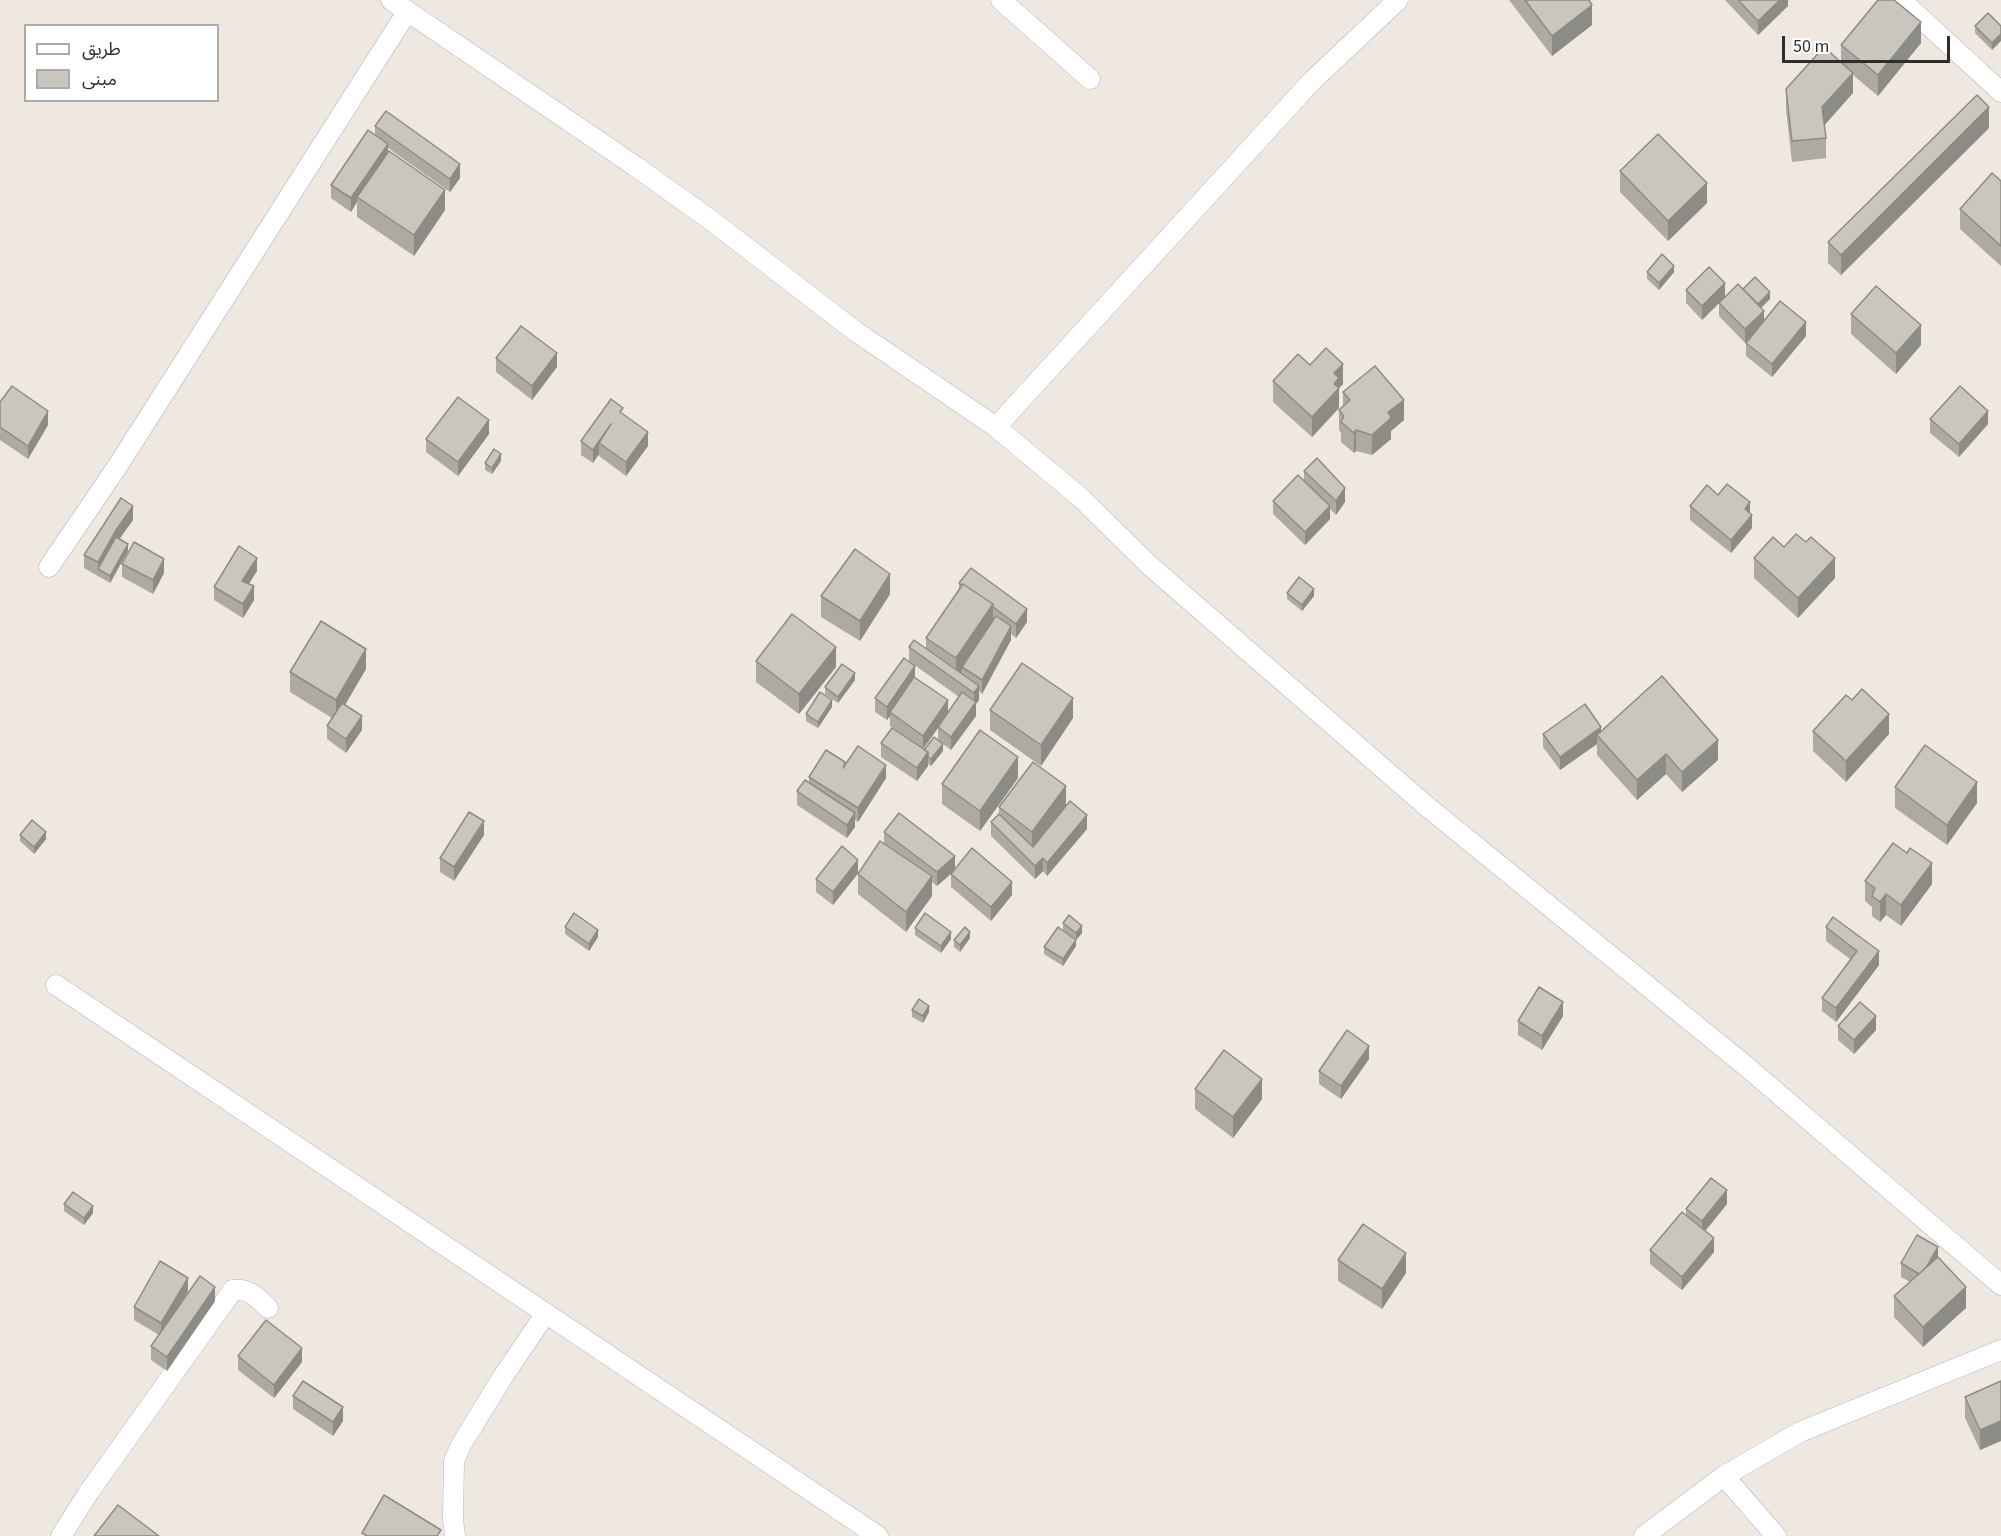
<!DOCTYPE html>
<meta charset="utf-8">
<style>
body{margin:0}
#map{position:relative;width:2001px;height:1536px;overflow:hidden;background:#eee8e0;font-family:"Source Sans 3","Noto Sans Arabic",sans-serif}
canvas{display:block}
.legend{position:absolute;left:24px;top:24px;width:195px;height:78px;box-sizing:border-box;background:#fff;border:2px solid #ababab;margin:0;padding:8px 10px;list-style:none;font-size:18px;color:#2d2d2d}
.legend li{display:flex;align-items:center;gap:12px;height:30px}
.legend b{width:30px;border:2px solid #ababab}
.scale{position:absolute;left:1782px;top:36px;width:168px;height:27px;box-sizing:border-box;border:3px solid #2d2d2d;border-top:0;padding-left:8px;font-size:18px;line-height:21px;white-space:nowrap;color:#2d2d2d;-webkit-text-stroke:4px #fff;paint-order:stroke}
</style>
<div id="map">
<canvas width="2001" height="1536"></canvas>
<ul class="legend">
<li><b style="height:8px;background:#fff"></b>طريق</li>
<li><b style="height:16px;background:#cac6be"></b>مبنى</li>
</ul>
<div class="scale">50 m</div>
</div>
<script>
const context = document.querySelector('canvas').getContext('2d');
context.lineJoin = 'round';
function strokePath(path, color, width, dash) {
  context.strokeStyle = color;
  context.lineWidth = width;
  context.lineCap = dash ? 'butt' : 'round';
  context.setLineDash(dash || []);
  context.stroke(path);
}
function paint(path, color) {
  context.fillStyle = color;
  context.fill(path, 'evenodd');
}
const minor = new Path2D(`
 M391,0L635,166L712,221L855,331L996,427L1081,498L1148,564L1424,804L1747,1067L2001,1285
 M1001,0L1090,79
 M1901,0L2001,92
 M996,427L1311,82L1398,0
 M49,567L117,467L407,12
 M56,985L878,1536
 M1724,1476L1776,1536
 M61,1536L89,1492L233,1290C249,1288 257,1297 268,1308
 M455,1536L453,1519L454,1461L461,1445L502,1378L546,1313
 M1644,1536L1724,1476L1800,1432L2001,1350`);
strokePath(minor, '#b3b5c0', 21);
strokePath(minor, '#fff', 20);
paint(new Path2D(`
 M1509,0H1589L1592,25L1552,56Z
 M1725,0H1788V6L1758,35Z
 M1975,26H2001L1992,50L1975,33Z
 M1921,43L1878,96L1853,75V93L1824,125L1826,138V158L1792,162L1786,110V89L1841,62V45Z
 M375,126L460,178L450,192L388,148V153L445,210L414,256L357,217V202L351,212L331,198V185L375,136Z
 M1989,128L1841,275L1828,263V242Z
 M1620,171L1707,203L1668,241L1620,192Z
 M2001,181V266L1960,229V209Z
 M1647,272H1674L1659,290L1647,279Z
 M1743,289L1770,299L1761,307L1764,321L1806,336L1772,377L1746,356V343L1750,338L1745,343L1719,316V303L1702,320L1686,303V290L1725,297Z
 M1851,314L1921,345L1896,374L1851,334Z
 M496,358L557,367L532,400L496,372Z
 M1310,365L1343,384L1339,388V408L1312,437L1273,402V381Z
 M1343,392L1404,420L1391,431V439L1372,455L1356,451L1354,453L1341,442V433L1339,430V410L1343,406Z
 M0,402L48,425L28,459L0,440Z
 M623,415L648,446L626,476L599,456V454L593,463L581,455V441Z
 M1930,419L1988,424L1959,457L1930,433Z
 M489,434L458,476L426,452V439Z
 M501,461L492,474L485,470V463Z
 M1304,471L1345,502L1336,515L1330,509V519L1305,545L1273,514V501L1304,480Z
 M1718,495L1750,513L1752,528L1731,553L1690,520V506Z
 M133,520L119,539L128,551L110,583L84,568V555Z
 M1784,547L1835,578L1798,618L1754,578V558Z
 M122,564L164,573L153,594L122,577Z
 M257,571L249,584L254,600L243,618L214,600V587Z
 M959,583L1027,622L1016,638L1011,634V640L982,694L979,691V700L976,704V716L951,750L943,744V751L931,766L928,764V766L917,781L881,757V743L918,745L890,726V716L887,720L875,712V698L915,678L948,713L959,697L909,661V647L926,649V638L959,589ZM938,728V740L924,750L923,749Z
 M1287,593L1314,596L1302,611L1287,599Z
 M890,594L860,641L821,617V596Z
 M756,661L836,667L799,714L756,682Z
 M366,669L345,705L362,730L346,753L327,739V726L332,718L290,692V672Z
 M855,680L838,703L825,694V687Z
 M1852,700L1889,734L1846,782L1813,751V731Z
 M832,707L818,728L806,721V714Z
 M990,710L1073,718L1041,766L990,730Z
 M1601,731L1718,760L1682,792L1666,774L1637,800L1597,755V744L1560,770L1543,747V734Z
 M845,764L886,778L858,822L855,820V827L847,838L797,805V791L809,782V777Z
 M1018,778L980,831L942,804V784Z
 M1895,787L1977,803L1947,845L1895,808Z
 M1066,805L1087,829L1047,876L1043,871L1035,879L991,836V822L999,814V807Z
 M884,832L955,868L1012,895L991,921L951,887V874L937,886L932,882V896L906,932L858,894V874L833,905L816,892V879L858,873L884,844Z
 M20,835L46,839L34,854L20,841Z
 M484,835L454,881L440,872V858Z
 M1865,881L1932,884L1901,926L1886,915L1880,922L1872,916V907L1865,901Z
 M1063,923L1082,933L1076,940V946L1063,966L1044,954V947L1063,930Z
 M565,927L598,937L589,951L565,934Z
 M1826,927L1879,965L1836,1022L1822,1011V998L1850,959L1826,941Z
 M915,928L951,939L941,953L915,935Z
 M970,938L960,952L954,947V940Z
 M912,1010L929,1012L923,1023L912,1017Z
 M1563,1016L1542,1050L1518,1035V1021Z
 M1838,1026L1876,1030L1854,1054L1838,1040Z
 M1369,1059L1341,1099L1319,1084V1071Z
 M1195,1089L1262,1099L1233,1138L1195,1109Z
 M64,1204L93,1213L84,1225L64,1211Z
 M1727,1204L1705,1231L1714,1252L1682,1290L1650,1264V1250L1686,1215V1209Z
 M1938,1257L1966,1308L1923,1347L1894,1317V1296L1910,1282L1901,1277V1263Z
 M1338,1260L1406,1273L1382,1309L1338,1281Z
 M188,1291L179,1306L215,1301L167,1371L151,1360V1346L159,1335L134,1320V1307Z
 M238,1356L302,1362L274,1398L238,1370Z
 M2001,1381L1980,1450L1965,1418V1397Z
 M293,1396L343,1421L333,1436L293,1409Z`), '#aeaaa3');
paint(new Path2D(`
 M1780,0H1788V6L1758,35V21Z
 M1592,5V25L1552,56V36Z
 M1921,22V43L1878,96V75Z
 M2001,34V41L1992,50V43Z
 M1853,73V93L1822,128V107Z
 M1989,107V128L1841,275V255Z
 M388,144V158L357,197V202L351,212V198Z
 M460,164V178L450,192V179Z
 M1707,183V203L1668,241V221Z
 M445,190V210L414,256V235Z
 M1674,266V272L1659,290V283Z
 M1725,283V297L1702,320V306Z
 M1770,292V299L1758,311V304Z
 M1764,311V324L1745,343V329Z
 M1806,322V336L1772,377V364Z
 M1921,325V345L1896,374V353Z
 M557,353V367L532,400V386Z
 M1343,364V384L1339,388V408L1312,437V417L1334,373Z
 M1404,400V420L1391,431V439L1372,455V435L1388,412Z
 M48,411V425L28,459V446Z
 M1988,411V424L1959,457V444Z
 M489,420V434L458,476V462Z
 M611,424L599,443V454L593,463V450Z
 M1356,430V451L1354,453V433Z
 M648,432V446L626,476V462Z
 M501,454V461L492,474V468Z
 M1345,488V502L1336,515V501Z
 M1750,502V516L1745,509Z
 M133,506V520L98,569V576V562L116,530Z
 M1330,506V519L1305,545V532Z
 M1752,515V528L1731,553V540Z
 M128,544V551L110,583V576Z
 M257,558V571L242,594V581Z
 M1835,558V578L1798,618V598Z
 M164,559V573L153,594V580Z
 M890,574V594L860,641V621Z
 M254,586V600L243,618V604Z
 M1314,589V596L1302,611V605Z
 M993,604V624L962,667V670L956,679V658Z
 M1027,609V622L1016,638V624Z
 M1011,626V640L982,694V680Z
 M836,647V667L799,714V694Z
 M366,649V669L336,720V700Z
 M915,666V680L890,712V716L887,720V707Z
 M855,673V680L838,703V697Z
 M979,686V700L976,704V716L951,750V737L974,705V693Z
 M1073,698V718L1041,766V745Z
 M832,700V707L818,728V722Z
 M948,700V714L923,749V736Z
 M1889,714V734L1846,782V761Z
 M362,716V730L346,753V739Z
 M1601,727V740L1597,735V744L1560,770V757Z
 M1718,740V760L1682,792V772Z
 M943,744V751L931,766V759Z
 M928,752V766L917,781V768Z
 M1666,754V774L1637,800V780Z
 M1018,757V778L980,831V811Z
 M886,765V778L858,822V808Z
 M1977,782V803L1947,845V825Z
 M1066,786V807L1032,853V832Z
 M855,813V827L847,838V825Z
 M1087,815V829L1047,876V863Z
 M484,821V835L454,881V867Z
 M46,832V839L34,854V847Z
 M955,856V870L937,886V872Z
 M1043,858V871L1035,879V866Z
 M858,860V873L833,905V892Z
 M1932,863V884L1901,926V905Z
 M932,876V896L906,932V912Z
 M1012,882V895L991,921V907Z
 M1886,894V915L1880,922V902Z
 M1082,926V933L1076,940V946L1063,966V959L1076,940V933Z
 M598,930V937L589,951V944Z
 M951,932V939L941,953V946Z
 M970,932V938L960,952V945Z
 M1879,951V965L1836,1022V1008Z
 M1563,1002V1016L1542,1050V1036Z
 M929,1006V1012L923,1023V1016Z
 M1876,1016V1030L1854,1054V1040Z
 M1369,1046V1059L1341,1099V1086Z
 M1262,1079V1099L1233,1138V1117Z
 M1727,1190V1204L1702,1235V1221Z
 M93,1206V1213L84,1225V1218Z
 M1714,1238V1252L1682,1290V1277Z
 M1938,1247V1261L1922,1276Z
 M1406,1253V1273L1382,1309V1289Z
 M188,1278V1291L161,1337V1323Z
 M215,1287V1301L167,1371V1357Z
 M1966,1287V1308L1923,1347V1327Z
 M302,1348V1362L274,1398V1385Z
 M343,1407V1421L333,1436V1422Z
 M2001,1421V1441L1980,1450V1430Z`), '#8d8b85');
const building = new Path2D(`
 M1525,0H1589L1592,5L1552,36Z
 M1738,0H1780L1758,21Z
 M1878,0H1894L1921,22L1878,75L1841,45Z
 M1988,13L2001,26V34L1992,43L1975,26Z
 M1824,47L1853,73L1822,107L1826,138L1792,141L1786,89Z
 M1977,95L1989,107L1841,255L1828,242Z
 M386,111L460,164L450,179L375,126Z
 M368,130L388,144L351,198L331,185Z
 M1658,134L1707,183L1668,221L1620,171Z
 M389,151L445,190L414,235L357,197Z
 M1992,173L2001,181V246L1960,209Z
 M1662,254L1674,266L1659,283L1647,272Z
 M1709,267L1725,283L1702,306L1686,290Z
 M1755,277L1770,292L1758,304L1743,289Z
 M1738,284L1764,311L1745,329L1719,303Z
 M1876,286L1921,325L1896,353L1851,314Z
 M1780,301L1806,322L1772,364L1746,343Z
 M521,326L557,353L532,386L496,358Z
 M1326,348L1343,364L1334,373L1339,378L1334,384L1339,388L1312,417L1273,381L1298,354L1310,365Z
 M1375,366L1404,400L1388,412L1391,418L1372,435L1356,430L1354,433L1341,422L1344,416L1339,410L1350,400L1343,392Z
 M12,386L48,411L28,446L0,427V402Z
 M1960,386L1988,411L1959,444L1930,419Z
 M458,397L489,420L458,462L426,439Z
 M611,399L623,408L620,412L648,432L626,462L599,443L611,424L593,450L581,441Z
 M494,449L501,454L492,468L485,463Z
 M1317,458L1345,488L1336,501L1304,471Z
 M1298,475L1330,506L1305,532L1273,501Z
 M1727,484L1750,502L1745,509L1752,515L1731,540L1690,506L1707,485L1718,495Z
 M121,498L133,506L116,530L98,562L84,555Z
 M1796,534L1806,542L1811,537L1835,558L1798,598L1754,558L1773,537L1784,547Z
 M116,537L128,544L110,576L98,569Z
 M134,542L164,559L153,580L122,564Z
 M239,546L257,558L242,581L254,586L243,604L214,587Z
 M855,549L890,574L860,621L821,596Z
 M971,568L1027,609L1016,624L993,607V604L963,584L962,585L959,583Z
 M1299,577L1314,589L1302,605L1287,593Z
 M963,584L993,604L956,658L926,638Z
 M792,614L836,647L799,694L756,661Z
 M996,616L1011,626L982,680L962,667Z
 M321,621L366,649L336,700L290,672Z
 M914,640L979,686L974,693L909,647Z
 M904,658L915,666L887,707L875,698Z
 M1022,663L1073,698L1041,745L990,710Z
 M842,664L855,673L838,697L825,687Z
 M1662,676L1718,740L1682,772L1666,754L1637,780L1597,735Z
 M914,677L948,700L923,736L890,712Z
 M1862,689L1889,714L1846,761L1813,731L1846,695L1852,700Z
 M820,692L832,700L818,722L806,714Z
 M962,692L976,702L951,737L938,727Z
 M342,703L362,716L346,739L327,726Z
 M1585,704L1601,727L1560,757L1543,734Z
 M892,728L928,752L917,768L881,743Z
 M980,730L1018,757L980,811L942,784Z
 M934,737L943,744L931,759L928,757V752L924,750Z
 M1925,745L1977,782L1947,825L1895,787Z
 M858,746L886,765L858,808L809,777L826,750L845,762L843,768Z
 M1033,762L1066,786L1032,832L999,807Z
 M805,780L855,813L847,825L797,791Z
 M1070,801L1087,815L1047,863L1043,858L1035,866L991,822L999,814L1033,847Z
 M469,812L484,821L454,867L440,858Z
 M899,813L955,856L937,872L884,832Z
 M32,820L46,832L34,847L20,835Z
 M880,841L932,876L906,912L858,874Z
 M1893,843L1907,853L1910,848L1932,863L1901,905L1886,894L1880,902L1872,896L1875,888L1865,881Z
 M842,846L858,860L833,892L816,879Z
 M972,848L1012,882L991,907L951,874Z
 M574,913L598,930L589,944L565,927Z
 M925,913L951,932L941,946L915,928Z
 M1069,915L1082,926L1076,933L1063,923Z
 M1833,917L1879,951L1836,1008L1822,998L1857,951L1826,927Z
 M965,927L970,932L960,945L954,940Z
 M1058,927L1076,940L1063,959L1044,947Z
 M1539,987L1563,1002L1542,1036L1518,1021Z
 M919,999L929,1006L923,1016L912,1010Z
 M1860,1002L1876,1016L1854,1040L1838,1026Z
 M1347,1030L1369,1046L1341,1086L1319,1071Z
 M1224,1050L1262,1079L1233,1117L1195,1089Z
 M1711,1178L1727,1190L1702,1221L1686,1209Z
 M73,1192L93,1206L84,1218L64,1204Z
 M1682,1212L1714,1238L1682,1277L1650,1250Z
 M1363,1224L1406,1253L1382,1289L1338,1260Z
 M1917,1235L1938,1247L1927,1266L1919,1274L1901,1263Z
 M1938,1257L1966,1287L1923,1327L1894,1296Z
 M160,1261L188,1278L161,1323L134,1307Z
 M200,1276L215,1287L167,1357L151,1346Z
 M266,1320L302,1348L274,1385L238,1356Z
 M303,1381L343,1407L333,1422L293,1396Z
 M2001,1381V1421L1980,1430L1965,1397Z
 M384,1495L441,1530L437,1536H367L362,1533Z
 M118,1505L159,1536H94Z`);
paint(building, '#cac6be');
strokePath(building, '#8d8b85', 1.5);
</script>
